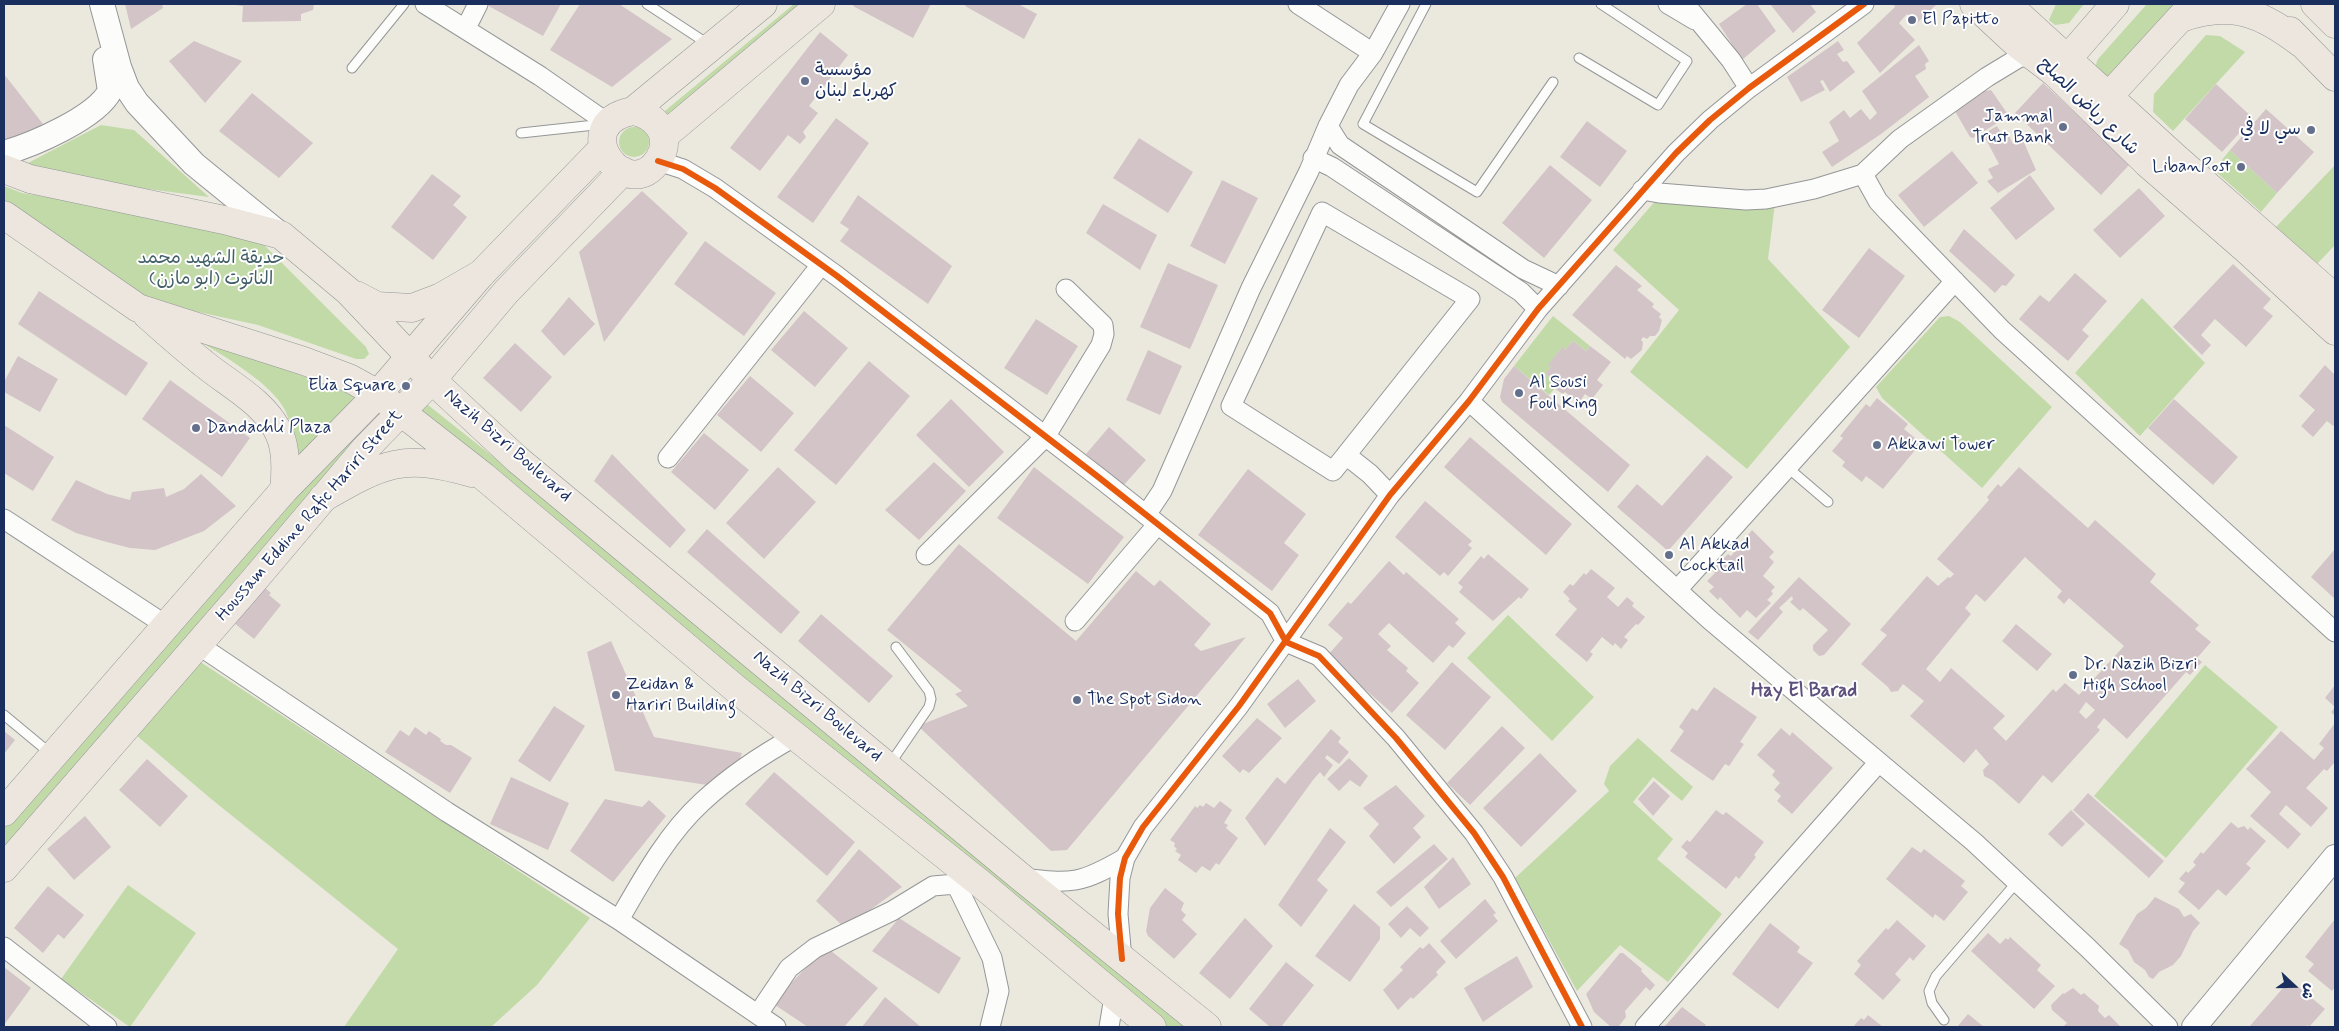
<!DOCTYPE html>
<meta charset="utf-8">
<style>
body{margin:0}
#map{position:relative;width:2339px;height:1031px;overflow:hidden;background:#ebe9de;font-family:Mynerve,"Playpen Sans Arabic",sans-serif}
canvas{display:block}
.frame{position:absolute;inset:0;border:5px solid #1b2f5e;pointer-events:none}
.north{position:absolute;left:2269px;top:961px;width:50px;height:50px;-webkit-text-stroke:4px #fff;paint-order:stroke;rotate:111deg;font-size:14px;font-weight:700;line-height:20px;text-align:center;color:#1b2f5e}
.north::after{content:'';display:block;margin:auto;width:18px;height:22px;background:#1b2f5e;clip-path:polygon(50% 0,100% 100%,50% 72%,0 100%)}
</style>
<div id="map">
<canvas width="2339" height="1031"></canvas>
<div class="frame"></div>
<div class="north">ش</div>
</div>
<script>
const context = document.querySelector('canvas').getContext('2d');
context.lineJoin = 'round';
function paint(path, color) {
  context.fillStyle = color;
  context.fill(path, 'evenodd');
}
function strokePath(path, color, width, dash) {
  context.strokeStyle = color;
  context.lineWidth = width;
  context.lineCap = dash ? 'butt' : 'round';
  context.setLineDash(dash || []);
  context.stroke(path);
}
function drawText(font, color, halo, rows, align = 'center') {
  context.font = font + ' Mynerve,"Playpen Sans Arabic",sans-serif';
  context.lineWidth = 4;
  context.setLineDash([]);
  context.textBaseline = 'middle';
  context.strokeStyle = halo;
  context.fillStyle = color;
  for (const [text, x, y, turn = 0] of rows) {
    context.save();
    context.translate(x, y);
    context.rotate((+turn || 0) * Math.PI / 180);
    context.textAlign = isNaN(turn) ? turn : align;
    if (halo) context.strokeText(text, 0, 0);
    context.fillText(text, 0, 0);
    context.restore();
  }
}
paint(new Path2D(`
 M794,4H805L662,119L660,115Z
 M2056,4H2084L2069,23L2055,25L2049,20Z
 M2147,4H2173L2172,9L2111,78L2103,76L2096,70V64L2098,59Z
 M2206,35L2220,36L2245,52L2173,131L2153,112L2154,94Z
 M101,125L134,130L209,197L49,176L26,164Z
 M619 142a15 15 0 1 1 30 0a15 15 0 1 1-30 0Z
 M2230,150L2277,193L2261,212L2214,170Z
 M2335,165V245L2316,265L2275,228Z
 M4,186L22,193L217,224L259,240L366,347L369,354L364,359H356L258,325L166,305L134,292L4,208Z
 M1657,199L1775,203L1768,259L1850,347L1747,469L1630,372L1679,310L1613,250Z
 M2142,298L2205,363L2140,436L2075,373Z
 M1553,316L1590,346L1586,351L1573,341L1565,350L1561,348L1549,365L1551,367L1545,374L1559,384L1549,395L1514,366Z
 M1949,316L1960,322L2052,407L1982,488L1882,398L1876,387L1940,317Z
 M191,336L356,395L292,472C292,453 293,435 288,417C277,384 219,354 191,336Z
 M424,404L428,405L665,593L1191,1027H1166L570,539L416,406Z
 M368,412L373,418L4,852V826Z
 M1508,615L1594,697L1552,741L1467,658Z
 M199,661L590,918L537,985L491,1027H344L398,949L210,798L136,735Z
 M2205,665L2278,727L2166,858L2094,796Z
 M1638,738L1693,787L1682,801L1653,777L1633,802L1673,839L1657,859L1722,914L1668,982L1620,945L1577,991L1515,878L1609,791L1604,784L1610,766Z
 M128,885L196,933L130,1027L61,979Z`), '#c1daa8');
paint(new Path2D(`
 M125,4H162L163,8L131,29Z
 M228,4H314L313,10L301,14V21L242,22L243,6Z
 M485,4H561L543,36Z
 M580,4H619L672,39L612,87L550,50Z
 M854,4H931L913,38L853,6Z
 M966,4H1018L1037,14L1024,39L965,6Z
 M1747,4H1757L1776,31L1742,60L1719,24Z
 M1770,4H1810L1816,12L1793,33Z
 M1894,4H1937L1916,24L1907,14L1899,23L1915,40L1880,73L1857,43L1895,7Z
 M820,32L848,55L809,106L818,113L803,132L806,137L800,144L788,135L760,171L730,148Z
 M194,41L242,61L205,103L169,61Z
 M1838,41L1844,50L1837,54L1843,62L1847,61L1855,72L1830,92L1823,80L1820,81L1825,90L1801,102L1787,77Z
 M1919,45L1929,61L1925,64L1926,69L1915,76L1929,97L1881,134L1832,167L1822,152L1839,141L1829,122L1844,110L1850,118L1861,109L1870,120L1877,113L1862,91Z
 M4,74L43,124L29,135L4,141Z
 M2043,83L2130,164L2101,195L2015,113Z
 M2216,84L2253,118L2222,152L2185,119Z
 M1983,87L1985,91L1991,90L2007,113V117L1973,138L1970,137L1952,106Z
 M252,93L313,143L279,178L219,131Z
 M2266,109L2314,152L2277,193L2230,150Z
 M836,118L869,143L813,223L777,197Z
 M1587,121L1627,151L1600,187L1560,157Z
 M1997,126L2003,136L2008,134L2013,144L2022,138L2036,170L1998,193L1987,181L1993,178L1988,169L1999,164L1983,134Z
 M1139,138L1193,172L1168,213L1113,178Z
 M1952,151L1978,183L1924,227L1898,195Z
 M1550,165L1592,200L1544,258L1502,223Z
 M432,174L461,196L453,205L467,217L433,260L391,227Z
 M2030,175L2055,209L2016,240L1990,208Z
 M1222,180L1258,198L1225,264L1190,246Z
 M2139,188L2165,216L2120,258L2093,230Z
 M642,191L688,233L604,342L579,252Z
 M858,195L952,266L928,304L840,241L849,229L840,223Z
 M1103,204L1157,235L1140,270L1086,233Z
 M1964,229L2015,275L2006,286L2002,285L1995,293L1949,251Z
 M705,241L776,293L744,336L674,284Z
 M1869,248L1905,276L1859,338L1822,310Z
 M1168,263L1218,285L1190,349L1140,327Z
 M2233,264L2271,299L2263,308L2273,316L2246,347L2215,319L2201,335L2211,345L2202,355L2173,327Z
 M1616,265L1642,286L1637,290L1654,304L1652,307L1661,314L1659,317L1662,320L1659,331L1655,336H1650L1647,339L1643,337L1641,340L1643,342L1642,350L1631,359L1627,356L1625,359L1572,315Z
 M2075,273L2107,301L2082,330L2089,336L2068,361L2019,319L2040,295L2049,302Z
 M39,291L148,363L126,396L18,324Z
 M569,297L595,324L564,356L541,331Z
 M804,311L848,348L815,387L771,350Z
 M1036,319L1078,346L1047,395L1004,368Z
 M1573,341L1586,351L1590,346L1611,362L1597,380L1603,385L1592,399L1585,394L1579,403L1565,392L1563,394L1555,389L1559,384L1545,374L1551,367L1548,365L1562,347L1565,350Z
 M515,343L552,377L521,412L483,378Z
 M1148,350L1182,366L1160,415L1126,400Z
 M18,356L58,379L40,412L4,392V382Z
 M869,361L910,396L836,485L794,450Z
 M2325,365L2335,375V424L2333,426L2327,421L2313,437L2301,426L2315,410L2299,396Z
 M1514,366L1630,465L1608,492L1502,402L1500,397L1504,379Z
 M750,376L794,413L761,452L717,415Z
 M170,380L250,438L222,477L142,419Z
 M1877,398L1908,424L1904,429L1921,443L1883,489L1866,476L1862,482L1842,466L1845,462L1832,451L1843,438L1840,436L1866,404L1870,407Z
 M951,399L1004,452L969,487L916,435Z
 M2174,399L2238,457L2213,485L2148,428Z
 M4,425L54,457L33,491L4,473Z
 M1109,427L1146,460L1123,486L1086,454Z
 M704,433L749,470L715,510L671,472Z
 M1470,437L1572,524L1546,555L1444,467Z
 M612,454L686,530L670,548L594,481Z
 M1707,455L1733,477L1668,551L1617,507L1637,484L1662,506Z
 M934,462L966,491L919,540L885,510Z
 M778,467L816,502L764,559L726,523Z
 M1034,467L1124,537L1088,584L997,518Z
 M2019,467L2088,528L2095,520L2156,574L2150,582L2199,625L2195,629L2211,642L2197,658L2202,662L2190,675L2186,672L2127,739L2104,718L2097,727L2100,730L2052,783L2043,775L2019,804L1992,780L1984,776L1983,770L1989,764L1976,749L1964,763L1910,716L1924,701L1903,684L1898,691L1891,692L1888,687L1861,664L1887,635L1880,630L1927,576L1938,586L1948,577L1950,578L1954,574L1937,559L1989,500L1987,497L1998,484L2001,487ZM2025,557L2062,591L2057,597L2064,604L2069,598L2124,646L2079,695L2065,683L2056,692L2053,689L2006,741L1993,728L2005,716L1951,668L1940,682L1926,669L1971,614L1965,608L1976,594L1985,602ZM2086,702L2095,710L2086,719L2079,712Z
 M1248,469L1306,514L1284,543L1299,555L1272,591L1198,535Z
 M201,474L236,506L204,531L155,550L130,548L103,541L76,533L51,520L76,480L107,494L130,500L132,492L164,488L166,497L184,489Z
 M1425,501L1472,541L1468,545L1472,548L1448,576L1444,572L1440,576L1395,537Z
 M707,529L800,612L781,634L687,552Z
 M1752,530L1774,552L1769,557L1774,562L1763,576L1775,587L1771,591L1773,594L1767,600L1771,603L1756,618L1747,610L1740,618L1720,597L1718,600L1709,591L1714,587L1707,581L1715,573L1712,570L1728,554L1731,556Z
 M959,544L1076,641L1136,571L1154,586L1160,580L1211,624L1194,645L1201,651L1246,637L1067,850L1051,851L918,726L968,706L955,694L962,691L887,630Z
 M2335,549V599L2311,577Z
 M1488,554L1529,589L1521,599L1519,597L1493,621L1459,592L1463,587L1458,583L1481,556L1484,559Z
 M1389,561L1404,575L1406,572L1459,619L1455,623L1466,633L1453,648L1449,645L1433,663L1389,623L1378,634L1391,646L1387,650L1408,668L1406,671L1419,683L1392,713L1327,656L1343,638L1328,625L1348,602L1351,604Z
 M1591,569L1615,588L1607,597L1618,607L1627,597L1634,603L1632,606L1645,617L1638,625L1636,624L1624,637L1628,640L1621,649L1615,643L1613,646L1602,637L1590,652L1593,654L1587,662L1555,635L1577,609L1568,601L1570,599L1563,592L1570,584L1573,586L1584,573L1586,575Z
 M1799,577L1851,624L1824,655L1819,656L1813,650V645L1828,630L1803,608L1800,611L1790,602L1793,599L1792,596L1779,608L1783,612L1758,640L1748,632Z
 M264,587L271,593L269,595L281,605L254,639L234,623Z
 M821,614L893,676L869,703L798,641Z
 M2016,624L2052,654L2037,671L2002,641Z
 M611,641L654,737L742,753L735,772L714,786L615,771L587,652Z
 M1452,662L1491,697L1445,750L1406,715Z
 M1298,679L1316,701L1285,728L1267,704Z
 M2335,685V716L2331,712L2335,707L2325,698Z
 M1714,687L1757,717L1740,742L1744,744L1729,766L1725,764L1713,781L1670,751L1684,731L1679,727L1692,708L1697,711Z
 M554,706L585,726L550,782L518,761Z
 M1257,718L1282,738L1249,773L1243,769L1240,773L1222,756Z
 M2335,723V762L2327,771L2324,769L2306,788L2328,808L2311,827L2286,805L2279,814L2301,834L2288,849L2250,816L2271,792L2246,769L2281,731L2314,760L2324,748L2319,744Z
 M1502,726L1525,748L1470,805L1447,783Z
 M415,727L426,735L429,731L441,739L440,741L446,745H451L472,758L450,793L385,752L400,730L409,736Z
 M1781,728L1790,736L1792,732L1833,768L1792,814L1777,801L1781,796L1774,790L1780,783L1772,775L1775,771L1757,755Z
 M1331,729L1341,738L1338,742L1349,752L1339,764L1327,755L1325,758L1333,765L1324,777L1320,772L1313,780L1265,846L1245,818L1277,777L1285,784Z
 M4,731L15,740L4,754Z
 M1540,753L1577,791L1521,847L1483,808Z
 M1349,758L1368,776L1360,787L1350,780L1339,791L1327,779Z
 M147,759L188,796L160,827L119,790Z
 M774,772L855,842L827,876L745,804Z
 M511,777L569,803L548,850L490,824Z
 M1654,781L1670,796L1653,816L1638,799Z
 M1396,785L1425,816L1413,828L1421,837L1394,864L1369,836L1379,824L1363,808Z
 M2088,793L2164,861L2149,878L2073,810Z
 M605,799L642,807L649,800L666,816L613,882L570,851Z
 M1220,801L1232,810L1224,823L1228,825L1226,828L1238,838L1219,865L1216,863L1210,871L1202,866L1196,873L1178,860L1181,855L1175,851L1177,849L1174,846L1175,843L1170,840L1195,806L1197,808L1200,805L1203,807L1206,803L1214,808Z
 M1716,810L1723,815L1726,812L1764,842L1754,855L1756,857L1739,879L1736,876L1726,889L1685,857L1688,853L1681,847L1687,840L1690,842Z
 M2071,810L2085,824L2062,847L2048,834Z
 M85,816L111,847L74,880L47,849Z
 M2231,822L2238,828L2244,826L2248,830L2250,827L2266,841L2246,864L2251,868L2226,896L2218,889L2199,910L2178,892L2185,883L2179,879L2186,871L2188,873L2196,865L2193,862L2201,852L2203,854Z
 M1330,828L1346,842L1317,880L1328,890L1301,927L1278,905Z
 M1434,844L1448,859L1391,907L1376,892Z
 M1912,847L1921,853L1924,849L1965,881L1961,886L1968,892L1944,921L1935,914L1933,918L1886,879Z
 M859,849L902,887L845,928L816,901Z
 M1453,857L1471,884L1439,909L1424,887Z
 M48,886L84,915L64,939L58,934L43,953L14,928Z
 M1165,888L1184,903L1181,910L1186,915L1182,920L1197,934L1174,959L1148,936L1146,931L1150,908Z
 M2155,897L2179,909L2184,917L2191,914L2200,923L2193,931L2181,956L2173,965L2159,972L2153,979L2149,977L2145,970L2134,962L2128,950L2119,944L2137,914L2146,908Z
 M1485,899L1496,913L1493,915L1498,921L1456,959L1440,941Z
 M1354,904L1380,927V939L1350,982L1315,956Z
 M1407,906L1429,928L1420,937L1410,928L1401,938L1388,924Z
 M899,918L961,958L939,994L872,951Z
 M1245,918L1273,946L1230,999L1199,973Z
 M2335,919V987L2332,991L2308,971L2314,964L2305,957Z
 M1897,920L1926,946L1913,961L1910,957L1895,974L1901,980L1883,1000L1854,974L1861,965L1857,961L1886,928L1888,930Z
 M1770,923L1800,947L1797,952L1813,963L1778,1009L1732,974Z
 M1988,933L2000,944L2006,938L2008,940L2010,937L2041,965L2037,970L2055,986L2034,1009L1971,951Z
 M1429,943L1446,962L1436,972L1438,975L1413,999L1411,997L1398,1010L1383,990L1403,970L1400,967L1420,947L1423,949Z
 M826,947L878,988L844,1027H808L772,1003Z
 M1620,953H1623L1642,969L1641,971L1655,985L1650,991L1646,987L1625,1011L1626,1017L1619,1026L1611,1027L1594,1012L1586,994Z
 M1517,956L1533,987L1483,1022L1464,988Z
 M1286,962L1314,985L1281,1027H1270L1249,1009Z
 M4,967L31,988L4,1025Z
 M2290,980L2325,1009L2309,1027L2307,1025L2305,1027H2249Z
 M2073,988L2081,995L2084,993L2099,1006L2098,1011L2105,1018L2109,1015L2121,1027H2063L2067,1023L2052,1010L2051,1005L2063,993L2064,994Z
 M885,997L921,1027H862Z
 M1682,1007L1706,1025L1704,1027H1664Z
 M1968,1014L1984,1027H1957Z
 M1868,1015L1883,1027H1853L1861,1018L1864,1020Z`), '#d3c4c7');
const service = new Path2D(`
 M647,4L708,44
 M1426,4L1363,124L1477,192L1553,82
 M1579,58L1658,105L1687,61L1601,4
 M352,68L404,4
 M521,133L604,124
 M1787,467L1828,502
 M4,715L51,754
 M890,764L929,707L931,699L929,691L896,647
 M1944,1020L1932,1003L1929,991L1936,976L2017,882`);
const minor = new Path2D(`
 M425,4L540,76L609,124
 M1298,4L1373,53
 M1668,4L1695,20
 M1685,4L1731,60L1749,88
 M466,28L478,4
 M1328,126L1340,145L1523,269L1559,286
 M1313,158L1332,167L1521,292L1538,309
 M658,161L683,169L715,188L837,276L1097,476L1270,613L1286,642L1319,656L1396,738L1474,833L1503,877L1582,1027
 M1863,174L1878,201L1888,212L2002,330L2335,632
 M1642,190L1659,193L1746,200L1766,199L1814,189L1863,174L1900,139L1987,77L2020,57H2037
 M1469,401L1710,620L1974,842L2088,948L2168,1027
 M1346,455L1333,471L1231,406L1322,212L1470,299L1346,455L1370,474L1390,495
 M668,458L821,265
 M1146,515L1162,491L1251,288L1309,171L1328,126L1349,85L1373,53L1400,4
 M4,519L167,626
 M926,555L1045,437L1101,345L1104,334L1103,325L1066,289
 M1677,590L1955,281
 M1075,621L1157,525
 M197,644L447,812L619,920L776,1027
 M1022,878C1072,884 1081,884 1125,858
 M956,884L992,958L999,991L990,1027
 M619,920C642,880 667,834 702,802C729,777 763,754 796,736
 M4,947L107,1027
 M1122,959L1118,914L1120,878L1125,858L1143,827L1239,706L1390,495L1469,401L1538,309L1676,153L1710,120L1749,88L1864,4
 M758,1014L789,968L815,948L892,911L933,886L956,884H981
 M1109,1027L1114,997
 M1645,1027L1879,762`);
const tertiary = new Path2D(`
 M102,4L119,67L127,88L137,103L194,164L280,234
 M4,153C32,145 96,118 110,91L105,59
 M2194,1027L2335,857`);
const primary = new Path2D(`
 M1974,4L2016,43L2055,73L2147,163L2248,251L2335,331
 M2007,4L2175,157L2335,298
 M2056,72L2115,4
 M2097,109L2193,4
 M633,111C656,115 673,136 659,159C628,209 564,124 633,111L763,4
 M664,136L821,4
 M4,812L284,490L378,394L481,274L603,148
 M4,868L255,579L364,450L432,380L506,292L623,171`);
const trunk = new Path2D(`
 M2315,4L2335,24
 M2181,18C2232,0 2262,13 2302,44
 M2290,31L2335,77
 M4,169L30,179L224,220L281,235L348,291L432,380L518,460L1022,878L1207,1027
 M4,215L138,308L304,361L349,378L378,394L483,476L736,689L981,884L1152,1027
 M356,295L377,306L412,308L441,297L481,274
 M147,315C165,331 184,348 203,363C228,384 264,401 279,433C287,450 286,472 284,490
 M323,498C384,463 402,453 472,473`);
strokePath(service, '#949698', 11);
strokePath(minor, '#949698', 21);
strokePath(tertiary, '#949698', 26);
strokePath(primary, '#949698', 29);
strokePath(trunk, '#949698', 29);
strokePath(service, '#fcfcfa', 9);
strokePath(minor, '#fcfcfa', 19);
strokePath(tertiary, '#fcfcfa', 24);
strokePath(primary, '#ede6de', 28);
strokePath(trunk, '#ede6de', 28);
strokePath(new Path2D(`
 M658,161L683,169L715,188L837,276L1097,476L1270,613L1286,642L1319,656L1396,738L1474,833L1503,877L1582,1027
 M1122,959L1118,914L1120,878L1125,858L1143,827L1239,706L1390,495L1469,401L1538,309L1676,153L1710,120L1749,88L1864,4`), '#e8590c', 6);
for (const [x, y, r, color] of [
 [1912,20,5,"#64708b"],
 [805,81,5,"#64708b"],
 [2063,127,5,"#64708b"],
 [2311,130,5,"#64708b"],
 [2241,167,5,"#64708b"],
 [406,386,5,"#64708b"],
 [1519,393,5,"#64708b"],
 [196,428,5,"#64708b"],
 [1877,445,5,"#64708b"],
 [1669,555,5,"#64708b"],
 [2073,675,5,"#64708b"],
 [616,695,5,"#64708b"],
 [1077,700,5,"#64708b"]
]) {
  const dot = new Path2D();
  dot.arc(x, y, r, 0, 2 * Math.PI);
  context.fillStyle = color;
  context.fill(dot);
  strokePath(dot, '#fff', 2);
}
drawText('18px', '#1b2f5e', '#fff', [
 ["El Papitto",1922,20],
 ["مؤسسة",815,71],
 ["كهرباء لبنان",815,92],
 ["Jammal",2053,117,"right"],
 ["Trust Bank",2053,138,"right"],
 ["سي لا في",2301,130,"right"],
 ["LibanPost",2231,167,"right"],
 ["Al Sousi",1529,383],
 ["Foul King",1529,404],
 ["Elia Square",396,386,"right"],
 ["Dandachli Plaza",206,428],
 ["Akkawi Tower",1887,445],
 ["Al Akkad",1679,545],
 ["Cocktail",1679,566],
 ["Dr. Nazih Bizri",2083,665],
 ["High School",2083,686],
 ["Zeidan &",626,685],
 ["Hariri Building",626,706],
 ["The Spot Sidon",1087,700]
], 'left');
drawText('18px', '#1b2f5e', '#fff', [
 ["شارع رياض الصلح",2088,107,44],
 ["Nazih Bizri Boulevard",507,446,41],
 ["Houssam Eddine Rafic Hariri Street",310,516,-49],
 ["Nazih Bizri Boulevard",817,707,40]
]);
drawText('18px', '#425f67', '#fff', [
 ["حديقة الشهيد محمد",211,259],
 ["الناتوت (ابو مازن)",211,280]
]);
drawText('bold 19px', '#5e507d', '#fff', [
 ["Hay El Barad",1804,692]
]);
</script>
